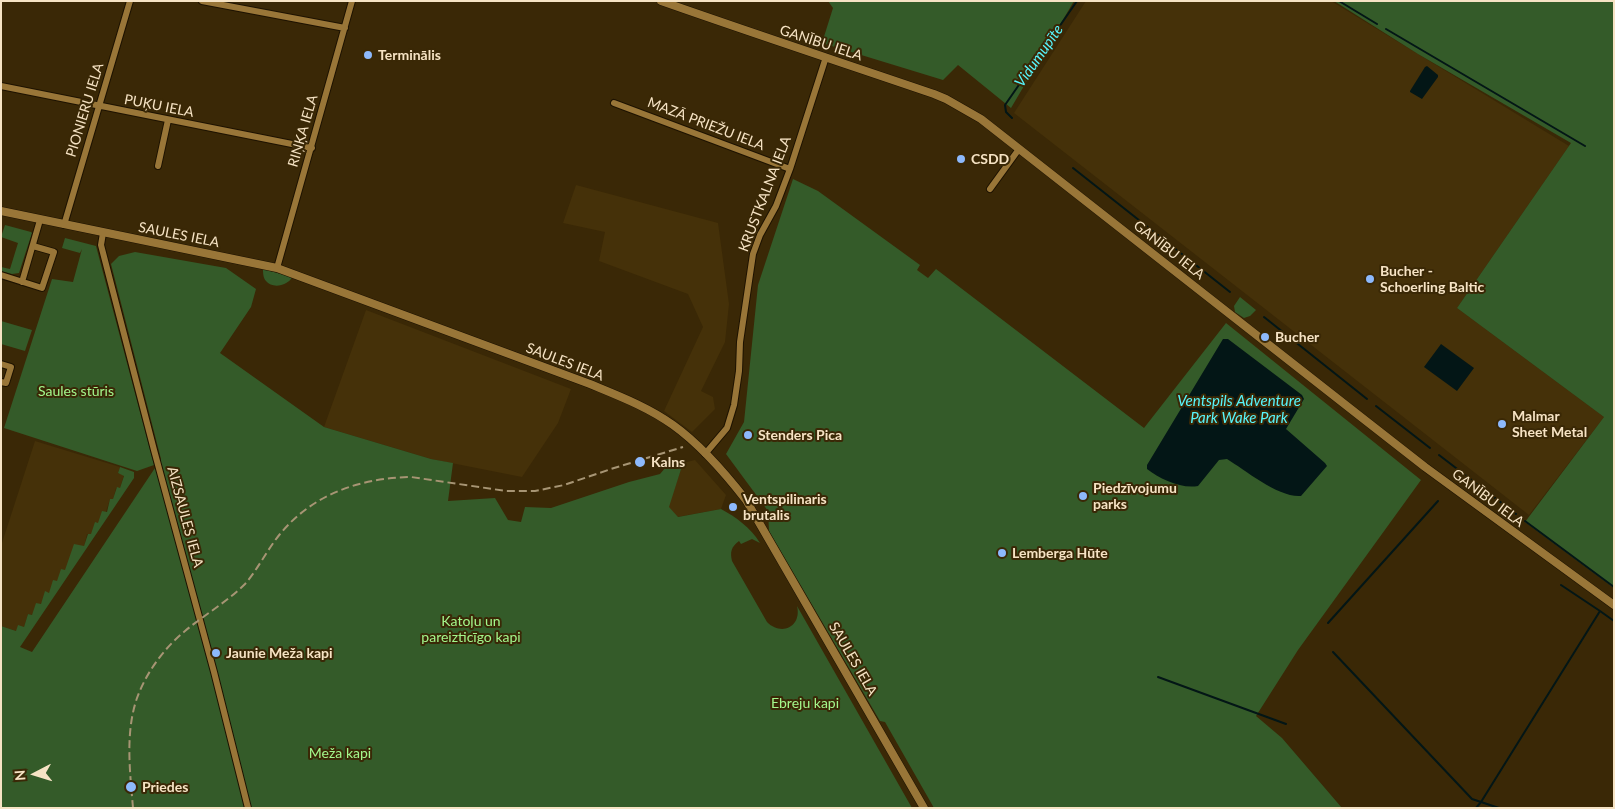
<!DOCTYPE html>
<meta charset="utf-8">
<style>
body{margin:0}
#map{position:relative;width:1615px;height:809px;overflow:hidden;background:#3a2806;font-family:Lato,sans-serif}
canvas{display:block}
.frame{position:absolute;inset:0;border:2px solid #f6e3c4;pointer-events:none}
.north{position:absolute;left:10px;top:749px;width:50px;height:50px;-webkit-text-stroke:4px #3a2806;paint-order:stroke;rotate:265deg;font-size:14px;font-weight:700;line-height:20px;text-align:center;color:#f6e3c4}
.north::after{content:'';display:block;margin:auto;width:18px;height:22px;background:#f6e3c4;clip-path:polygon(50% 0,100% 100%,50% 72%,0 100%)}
</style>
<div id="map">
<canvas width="1615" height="809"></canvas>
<div class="frame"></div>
<div class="north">N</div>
</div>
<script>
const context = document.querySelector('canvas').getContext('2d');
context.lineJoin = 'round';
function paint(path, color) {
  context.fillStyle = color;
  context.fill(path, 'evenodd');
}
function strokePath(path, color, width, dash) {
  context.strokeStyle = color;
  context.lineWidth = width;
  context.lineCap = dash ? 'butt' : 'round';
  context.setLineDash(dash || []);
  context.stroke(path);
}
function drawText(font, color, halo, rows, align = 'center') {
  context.font = font + ' Lato,sans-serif';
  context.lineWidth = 4;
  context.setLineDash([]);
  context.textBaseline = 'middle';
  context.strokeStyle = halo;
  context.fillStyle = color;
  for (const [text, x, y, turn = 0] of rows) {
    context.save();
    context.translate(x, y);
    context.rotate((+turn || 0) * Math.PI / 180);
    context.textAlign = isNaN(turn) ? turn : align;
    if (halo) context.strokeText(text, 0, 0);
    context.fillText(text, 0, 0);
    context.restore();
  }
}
paint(new Path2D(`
 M1086,1H1331L1569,146L1457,308L1604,417L1529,515L1014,113Z
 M576,185L718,223L729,304L725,342L701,391L713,397L715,409L692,432L664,411L703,327L688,294L599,261L605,232L563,223Z
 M366,310L571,389L558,423L522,477L431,459L324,427Z
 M35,441L120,467L118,473L124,475L120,488H116L113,500L110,499L106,512L91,535L87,534L84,547L32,615L28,614L24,627L16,631L1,626V546Z
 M695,460L726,495L721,509L677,517L668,507L683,463Z`), '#453109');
paint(new Path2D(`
 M828,1H1074L1011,108L958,65L943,80L822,43L833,8Z
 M1334,1H1614V588L1525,522L1604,417L1457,308L1571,143L1418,54Z
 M793,179L818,191L920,265L917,270L928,278L936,269L1144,428L1226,323L1421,480L1298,650L1256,716L1282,738L1342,808H934L885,722L880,721L769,531L768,511L726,454L744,422L758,285Z
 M5,225L31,232L32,233L19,273L12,274L1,271V267L10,269L18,243L1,237Z
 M65,238L96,246L154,465L137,471L4,428L52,279L73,282L82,249L80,253L62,248Z
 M135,252L226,268L256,289L251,307L220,353L324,427L431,459L453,463L448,501L495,498L508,520L521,522L525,507L551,508L629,482L660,474L671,461L683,463L669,507L678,517L721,509C736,517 751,528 760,543L752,539L741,544L739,541C731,547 730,552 732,561L767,622C782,637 802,626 797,606L912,808H1V626L16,631L18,625L24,627L28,614L32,615L36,603L41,604L45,591L49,593L53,580L57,581L61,569L65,570L74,544L84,546L88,534H91L95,522L98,523L102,511L107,512L110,499H113L117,487L120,488L124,476L118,473L120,467L134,472V478L20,647L32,652L161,459L111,264L119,256Z
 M263,269L292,277C288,286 272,289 266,281C263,278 263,272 263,269Z
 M1240,297L1256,310L1250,316L1244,318L1235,312L1234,306Z
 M1,321L32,330L25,351L1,344Z`), '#345b29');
paint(new Path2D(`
 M1427,66L1438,75V77L1422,99L1410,92V91L1425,67Z
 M1223,339H1228L1302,395L1304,399L1286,429L1325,463L1327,466L1301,496C1279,498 1245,470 1227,459L1219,460L1198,486C1181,489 1160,479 1147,469V465Z
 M1441,344L1474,368L1457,391L1424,367Z`), '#031616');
strokePath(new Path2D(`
 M1339,1L1377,24
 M1386,29L1585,146
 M1012,118L1006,112L1005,105L1077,1
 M1073,168L1230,292
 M1264,317L1367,399
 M1376,406L1430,448
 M1439,455L1516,514
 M1525,521L1614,587
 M1600,611L1614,621
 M1328,623L1438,501
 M1333,652L1472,799L1499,808
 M1158,677L1286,724
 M1476,808L1481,802L1600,611L1561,585`), '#031616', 2);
const minor = new Path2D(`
 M202,1L345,28
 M1,86L312,148
 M614,103L790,169
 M158,166L168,120
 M990,189L1019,149
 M64,225L130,1
 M103,233L101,245L154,450L214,672L248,808
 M277,268L352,1
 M1,275L42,288L54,252L33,246
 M22,282L40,220
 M1,364L11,367L6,383L1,382
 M705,454L727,428L734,405L739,371L740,342L753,254L760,235L776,206L790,169L826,57`);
const tertiary = new Path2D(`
 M661,1C752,33 843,63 934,94L946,99L981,119L1361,417L1425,467L1614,605
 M1,211L277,268L590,384C619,396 648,407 673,425C701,445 725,473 746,500L924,808`);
strokePath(minor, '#1d1201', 8);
strokePath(tertiary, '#1d1201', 9);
strokePath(minor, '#997638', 6);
strokePath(tertiary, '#997638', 8);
strokePath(new Path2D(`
 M133,808C130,772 125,733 137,698C146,673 164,648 185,631C204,615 227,602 245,584C258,569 267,550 280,534C313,494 360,478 411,477L506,491H535L564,485L611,469L683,447`), '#a79574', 2, [8, 4]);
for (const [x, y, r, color] of [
 [368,55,5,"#8db9fc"],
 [961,159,5,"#8db9fc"],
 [1370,279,5,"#8db9fc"],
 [1265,337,5,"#8db9fc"],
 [1502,424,5,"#8db9fc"],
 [748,435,5,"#8db9fc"],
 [640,462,6,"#8db9fc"],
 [1083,496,5,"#8db9fc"],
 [733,507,5,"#8db9fc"],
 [1002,553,5,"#8db9fc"],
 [216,653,5,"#8db9fc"],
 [131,787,6,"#8db9fc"]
]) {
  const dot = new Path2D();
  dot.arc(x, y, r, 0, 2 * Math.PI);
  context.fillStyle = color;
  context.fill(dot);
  strokePath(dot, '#3a2806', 2);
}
drawText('14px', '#f6e3c4', '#3a2806', [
 ["GANĪBU IELA",821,43,18],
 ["PUĶU IELA",159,106,11],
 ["PIONIERU IELA",85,110,-73],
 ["MAZĀ PRIEŽU IELA",706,124,21],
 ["RIŅĶA IELA",303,131,-74],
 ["KRUSTKALNA IELA",765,194,-69],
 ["SAULES IELA",179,235,11],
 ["GANĪBU IELA",1169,250,38],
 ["SAULES IELA",565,362,21],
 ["GANĪBU IELA",1488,498,37],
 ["AIZSAULES IELA",185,517,75],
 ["SAULES IELA",853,659,60]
]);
drawText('bold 14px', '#f6e3c4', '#3a2806', [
 ["Terminālis",378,55],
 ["CSDD",971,159],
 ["Bucher -",1380,271],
 ["Schoerling Baltic",1380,287],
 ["Bucher",1275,337],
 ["Malmar",1512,416],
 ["Sheet Metal",1512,432],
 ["Stenders Pica",758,435],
 ["Kalns",651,462],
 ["Piedzīvojumu",1093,488],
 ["parks",1093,504],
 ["Ventspilinaris",743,499],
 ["brutalis",743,515],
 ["Lemberga Hūte",1012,553],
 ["Jaunie Meža kapi",226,653],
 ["Priedes",142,787]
], 'left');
drawText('14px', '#a3f78c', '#3a2806', [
 ["Saules stūris",76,391],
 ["Katoļu un",471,621],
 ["pareizticīgo kapi",471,637],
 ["Ebreju kapi",805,703],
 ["Meža kapi",340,753]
]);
drawText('italic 15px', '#57f5fc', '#3a2806', [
 ["Vidumupīte",1039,56,-55],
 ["Ventspils Adventure",1239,401],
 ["Park Wake Park",1239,418]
]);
</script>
